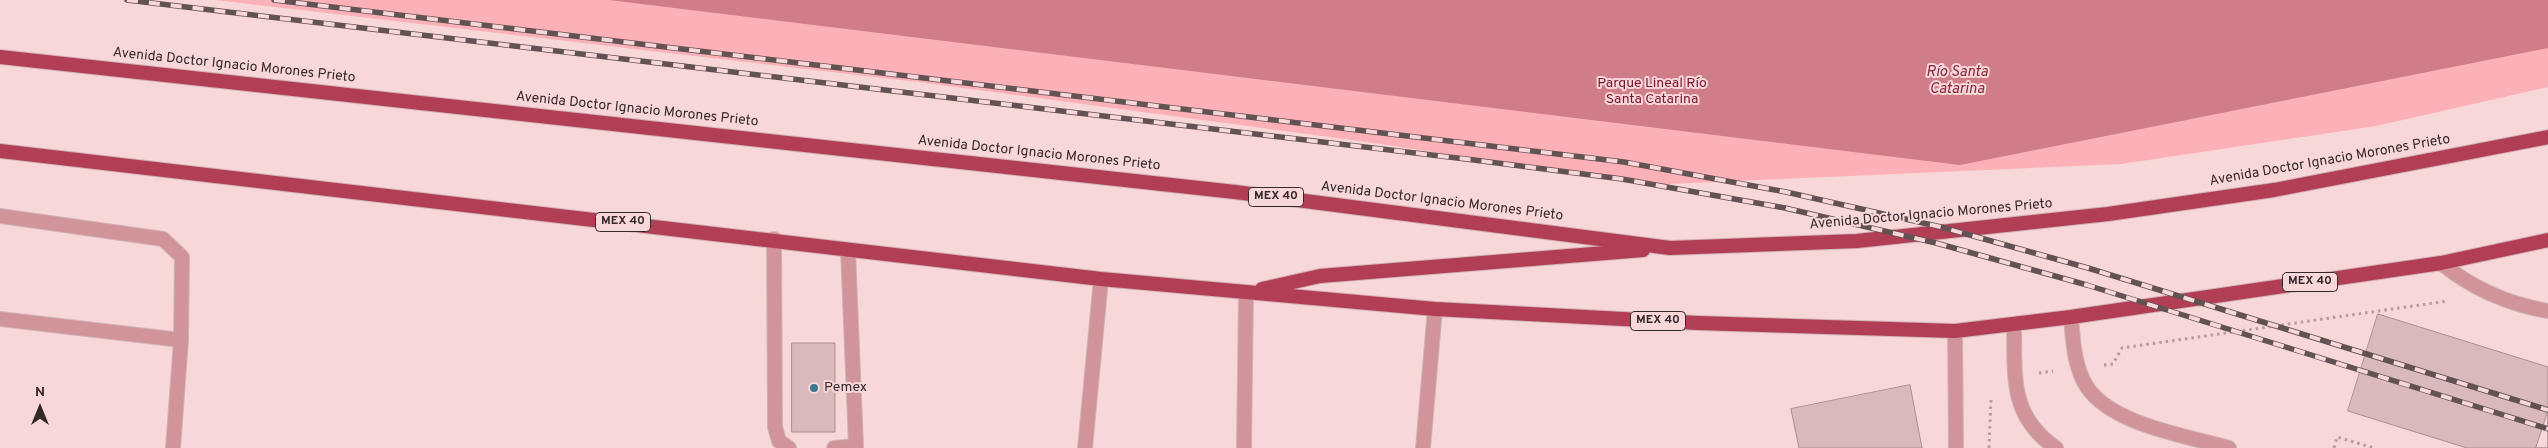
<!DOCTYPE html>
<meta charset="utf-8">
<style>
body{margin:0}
#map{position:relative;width:2548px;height:448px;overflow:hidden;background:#f8d7d9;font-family:Overpass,sans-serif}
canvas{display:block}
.north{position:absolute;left:15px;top:383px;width:50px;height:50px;-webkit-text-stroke:4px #f8d7d9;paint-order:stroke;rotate:0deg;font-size:14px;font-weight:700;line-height:20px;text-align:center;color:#352829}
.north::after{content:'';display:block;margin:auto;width:18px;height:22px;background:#352829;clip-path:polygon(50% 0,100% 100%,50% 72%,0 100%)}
</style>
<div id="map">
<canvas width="2548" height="448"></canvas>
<div class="north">N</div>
</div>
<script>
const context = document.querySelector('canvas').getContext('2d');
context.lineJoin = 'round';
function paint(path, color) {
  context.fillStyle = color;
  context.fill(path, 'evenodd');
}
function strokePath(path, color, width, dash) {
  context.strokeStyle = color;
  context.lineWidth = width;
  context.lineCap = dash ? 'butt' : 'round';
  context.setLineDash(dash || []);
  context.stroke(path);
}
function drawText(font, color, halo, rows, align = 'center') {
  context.font = font + ' Overpass,sans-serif';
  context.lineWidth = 4;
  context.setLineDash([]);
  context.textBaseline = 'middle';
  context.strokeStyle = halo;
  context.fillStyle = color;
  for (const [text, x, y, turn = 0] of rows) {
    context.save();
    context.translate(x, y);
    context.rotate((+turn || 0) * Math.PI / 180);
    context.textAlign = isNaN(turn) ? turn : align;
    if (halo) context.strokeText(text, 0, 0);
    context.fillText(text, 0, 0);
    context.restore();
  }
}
paint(new Path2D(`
 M215,0H2548V87L2376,126L2121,164L1646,185L1374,143L926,83Z`), '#fcb0b8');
paint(new Path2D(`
 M609,0H2548V48L1960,165Z`), '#cf7d88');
const building = new Path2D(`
 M2378,314L2548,367V448H2467L2348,411Z
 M792,343H835V432H792Z
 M1910,385L1922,448H1799L1791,409Z
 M2548,411V448H2536Z`);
paint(building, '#d9b9bc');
strokePath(building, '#ac8d90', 1);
const service = new Path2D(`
 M0,216L163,239L182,257L181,340L173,448
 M774,239L775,427L779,441L789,448
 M2441,263C2473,289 2507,304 2548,311
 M2071,317C2073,341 2074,367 2087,387C2112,425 2188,436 2229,448
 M0,319L181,340
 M2014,325C2015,376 2009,416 2056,448
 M834,448L856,446L848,250
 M1244,448L1246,292
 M1423,448L1435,309`);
const tertiary = new Path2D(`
 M1955,331L1956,448
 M1085,448L1101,279`);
const trunk = new Path2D(`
 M0,57L1235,192L1670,248L1857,241L2108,214L2274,190L2548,137
 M0,151L1101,279L1435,309L1698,323L1955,331L2071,317L2441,263L2548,240
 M1262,289L1320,276L1643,250`);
strokePath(service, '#d1b4b6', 16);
strokePath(tertiary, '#d1b4b6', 16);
strokePath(trunk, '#d1b4b6', 16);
strokePath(new Path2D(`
 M2104,365L2113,364L2122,348L2448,301
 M2039,373L2053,371
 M1989,448L1991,399
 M2334,448L2337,437L2374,448`), '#b69c9e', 3, [2.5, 4]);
strokePath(service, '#d0949a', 14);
strokePath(tertiary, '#d0949a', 14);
strokePath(trunk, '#b23e56', 14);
const rail = new Path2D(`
 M127,0L1474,160L1622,179L1785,208L1936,243L2087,285L2548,429
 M274,0L1624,162L1786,192L1941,227L2088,268L2548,410`);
strokePath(rail, '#635253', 5.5);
strokePath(rail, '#f8d7d9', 4, [11]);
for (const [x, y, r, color] of [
 [814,388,5,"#39788d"]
]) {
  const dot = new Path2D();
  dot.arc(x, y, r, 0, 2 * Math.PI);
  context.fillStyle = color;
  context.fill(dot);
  strokePath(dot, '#f8d7d9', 2);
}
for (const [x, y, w] of [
 [1276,197,55],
 [623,222,55],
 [2310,282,55],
 [1658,321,55]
]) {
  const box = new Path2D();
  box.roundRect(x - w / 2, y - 9.5, w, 19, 4);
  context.fillStyle = '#f8d7d9';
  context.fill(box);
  strokePath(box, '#352829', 1);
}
drawText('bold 12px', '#352829', null, [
 ["MEX 40",1276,197],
 ["MEX 40",623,222],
 ["MEX 40",2310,282],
 ["MEX 40",1658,321]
]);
drawText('14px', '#352829', '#f8d7d9', [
 ["Avenida Doctor Ignacio Morones Prieto",234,66,6],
 ["Avenida Doctor Ignacio Morones Prieto",637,110,6],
 ["Avenida Doctor Ignacio Morones Prieto",1039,154,6],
 ["Avenida Doctor Ignacio Morones Prieto",2330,161,-10],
 ["Avenida Doctor Ignacio Morones Prieto",1442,202,7],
 ["Avenida Doctor Ignacio Morones Prieto",1931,215,-5]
]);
drawText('14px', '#77152e', '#f8d7d9', [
 ["Parque Lineal Río",1652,84],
 ["Santa Catarina",1652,100]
]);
drawText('14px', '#352829', '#f8d7d9', [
 ["Pemex",824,388]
], 'left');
drawText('italic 15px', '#86253b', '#f8d7d9', [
 ["Río Santa",1957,73],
 ["Catarina",1957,90]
]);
</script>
